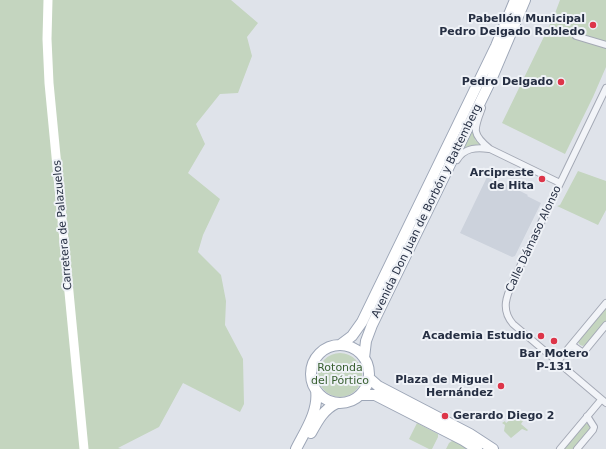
<!DOCTYPE html>
<meta charset="utf-8">
<style>
body{margin:0}
canvas{display:block;background:#dfe3ea}
</style>
<canvas width="606" height="449"></canvas>
<script>
const context = document.querySelector('canvas').getContext('2d');
context.lineJoin = 'round';
function paint(path, color) {
  context.fillStyle = color;
  context.fill(path, 'evenodd');
}
function strokePath(path, color, width, dash) {
  context.strokeStyle = color;
  context.lineWidth = width;
  context.lineCap = dash ? 'butt' : 'round';
  context.setLineDash(dash || []);
  context.stroke(path);
}
function drawText(font, color, halo, rows, align = 'center') {
  context.font = font + ' "DejaVu Sans",sans-serif';
  context.lineWidth = 4;
  context.setLineDash([]);
  context.textBaseline = 'middle';
  context.strokeStyle = halo;
  context.fillStyle = color;
  for (const [text, x, y, turn = 0] of rows) {
    context.save();
    context.translate(x, y);
    context.rotate((+turn || 0) * Math.PI / 180);
    context.textAlign = isNaN(turn) ? turn : align;
    if (halo) context.strokeText(text, 0, 0);
    context.fillText(text, 0, 0);
    context.restore();
  }
}
paint(new Path2D(`
 M487,177L494,181L496,179L528,195L527,196L541,203L515,256L512,257L460,233Z`), '#ccd2dc');
paint(new Path2D(`
 M0,0H231L258,23L247,37L252,56L238,93L220,94L196,124L205,144L188,173L220,199L203,235L198,252L221,275L226,301L225,325L243,359L244,404L240,412L183,383L159,427L118,448L122,449H0Z
 M560,0H606V67L593,97L565,154L502,123L554,16Z
 M473,126L475,140L482,145C472,144 467,146 459,152Z
 M578,171L606,181V210L598,225L557,206L560,205Z
 M606,307V321L586,344L583,346L580,345L578,342L579,340Z
 M318 375a22 22 0 1 1 44 0a22 22 0 1 1-44 0Z
 M518,414L523,421L521,424L528,430L527,431L522,429L511,438L504,431L505,425L502,423L505,421L506,423Z
 M417,423L438,434V437L432,449H429L409,439Z
 M588,423L592,426V429L574,449H563L585,424Z
 M452,441H456L467,449H446L449,443Z`), '#c4d5bf');
const street = new Path2D(`
 M576,36L606,45
 M606,88L514,279C507,295 500,309 513,324L606,403
 M482,108C474,129 471,134 490,149L560,183
 M457,160C464,148 476,147 489,149
 M572,345L583,353L606,325
 M557,362L606,303
 M560,449L601,400
 M577,449L593,430L594,427L587,416`);
const primary = new Path2D(`
 M340,345L352,336L362,322L496,46L515,0
 M311 374a29 29 0 1 1 58 0a29 29 0 1 1-58 0Z
 M364,358L366,341L372,325L491,80L525,0
 M369,378L378,386L470,434L493,449
 M360,395H375L463,440L477,449
 M311,433C318,420 324,409 337,403
 M296,449C305,431 319,411 316,390`);
strokePath(street, '#a4a9b5', 8);
strokePath(primary, '#9da6b7', 12);
strokePath(street, '#f2f4f8', 6);
strokePath(new Path2D(`
 M48,0L47,39L49,83L84,449`), '#fff', 9);
strokePath(primary, '#fff', 10);
for (const [x, y, r, color] of [
 [593,25,4,"#dd3549"],
 [561,82,4,"#dd3549"],
 [542,179,4,"#dd3549"],
 [541,336,4,"#dd3549"],
 [554,341,4,"#dd3549"],
 [501,386,4,"#dd3549"],
 [445,416,4,"#dd3549"]
]) {
  const dot = new Path2D();
  dot.arc(x, y, r, 0, 2 * Math.PI);
  context.fillStyle = color;
  context.fill(dot);
  strokePath(dot, '#eff2f7', 1.5);
}
drawText('bold 11px', '#262f43', '#eff2f7', [
 ["Pabellón Municipal",585,19],
 ["Pedro Delgado Robledo",585,32],
 ["Pedro Delgado",553,82],
 ["Arcipreste",534,173],
 ["de Hita",534,186],
 ["Academia Estudio",533,336],
 ["Bar Motero",554,354,"center"],
 ["P-131",554,367,"center"],
 ["Plaza de Miguel",493,380],
 ["Hernández",493,393],
 ["Gerardo Diego 2",453,416,"left"]
], 'right');
drawText('11px', '#262f43', '#eff2f7', [
 ["Avenida Don Juan de Borbón y Battemberg",427,211,-64],
 ["Carretera de Palazuelos",63,225,-95],
 ["Calle Dámaso Alonso",534,239,-65]
]);
drawText('11px', '#396031', '#eff2f7', [
 ["Rotonda",340,368],
 ["del Pórtico",340,381]
]);
</script>
